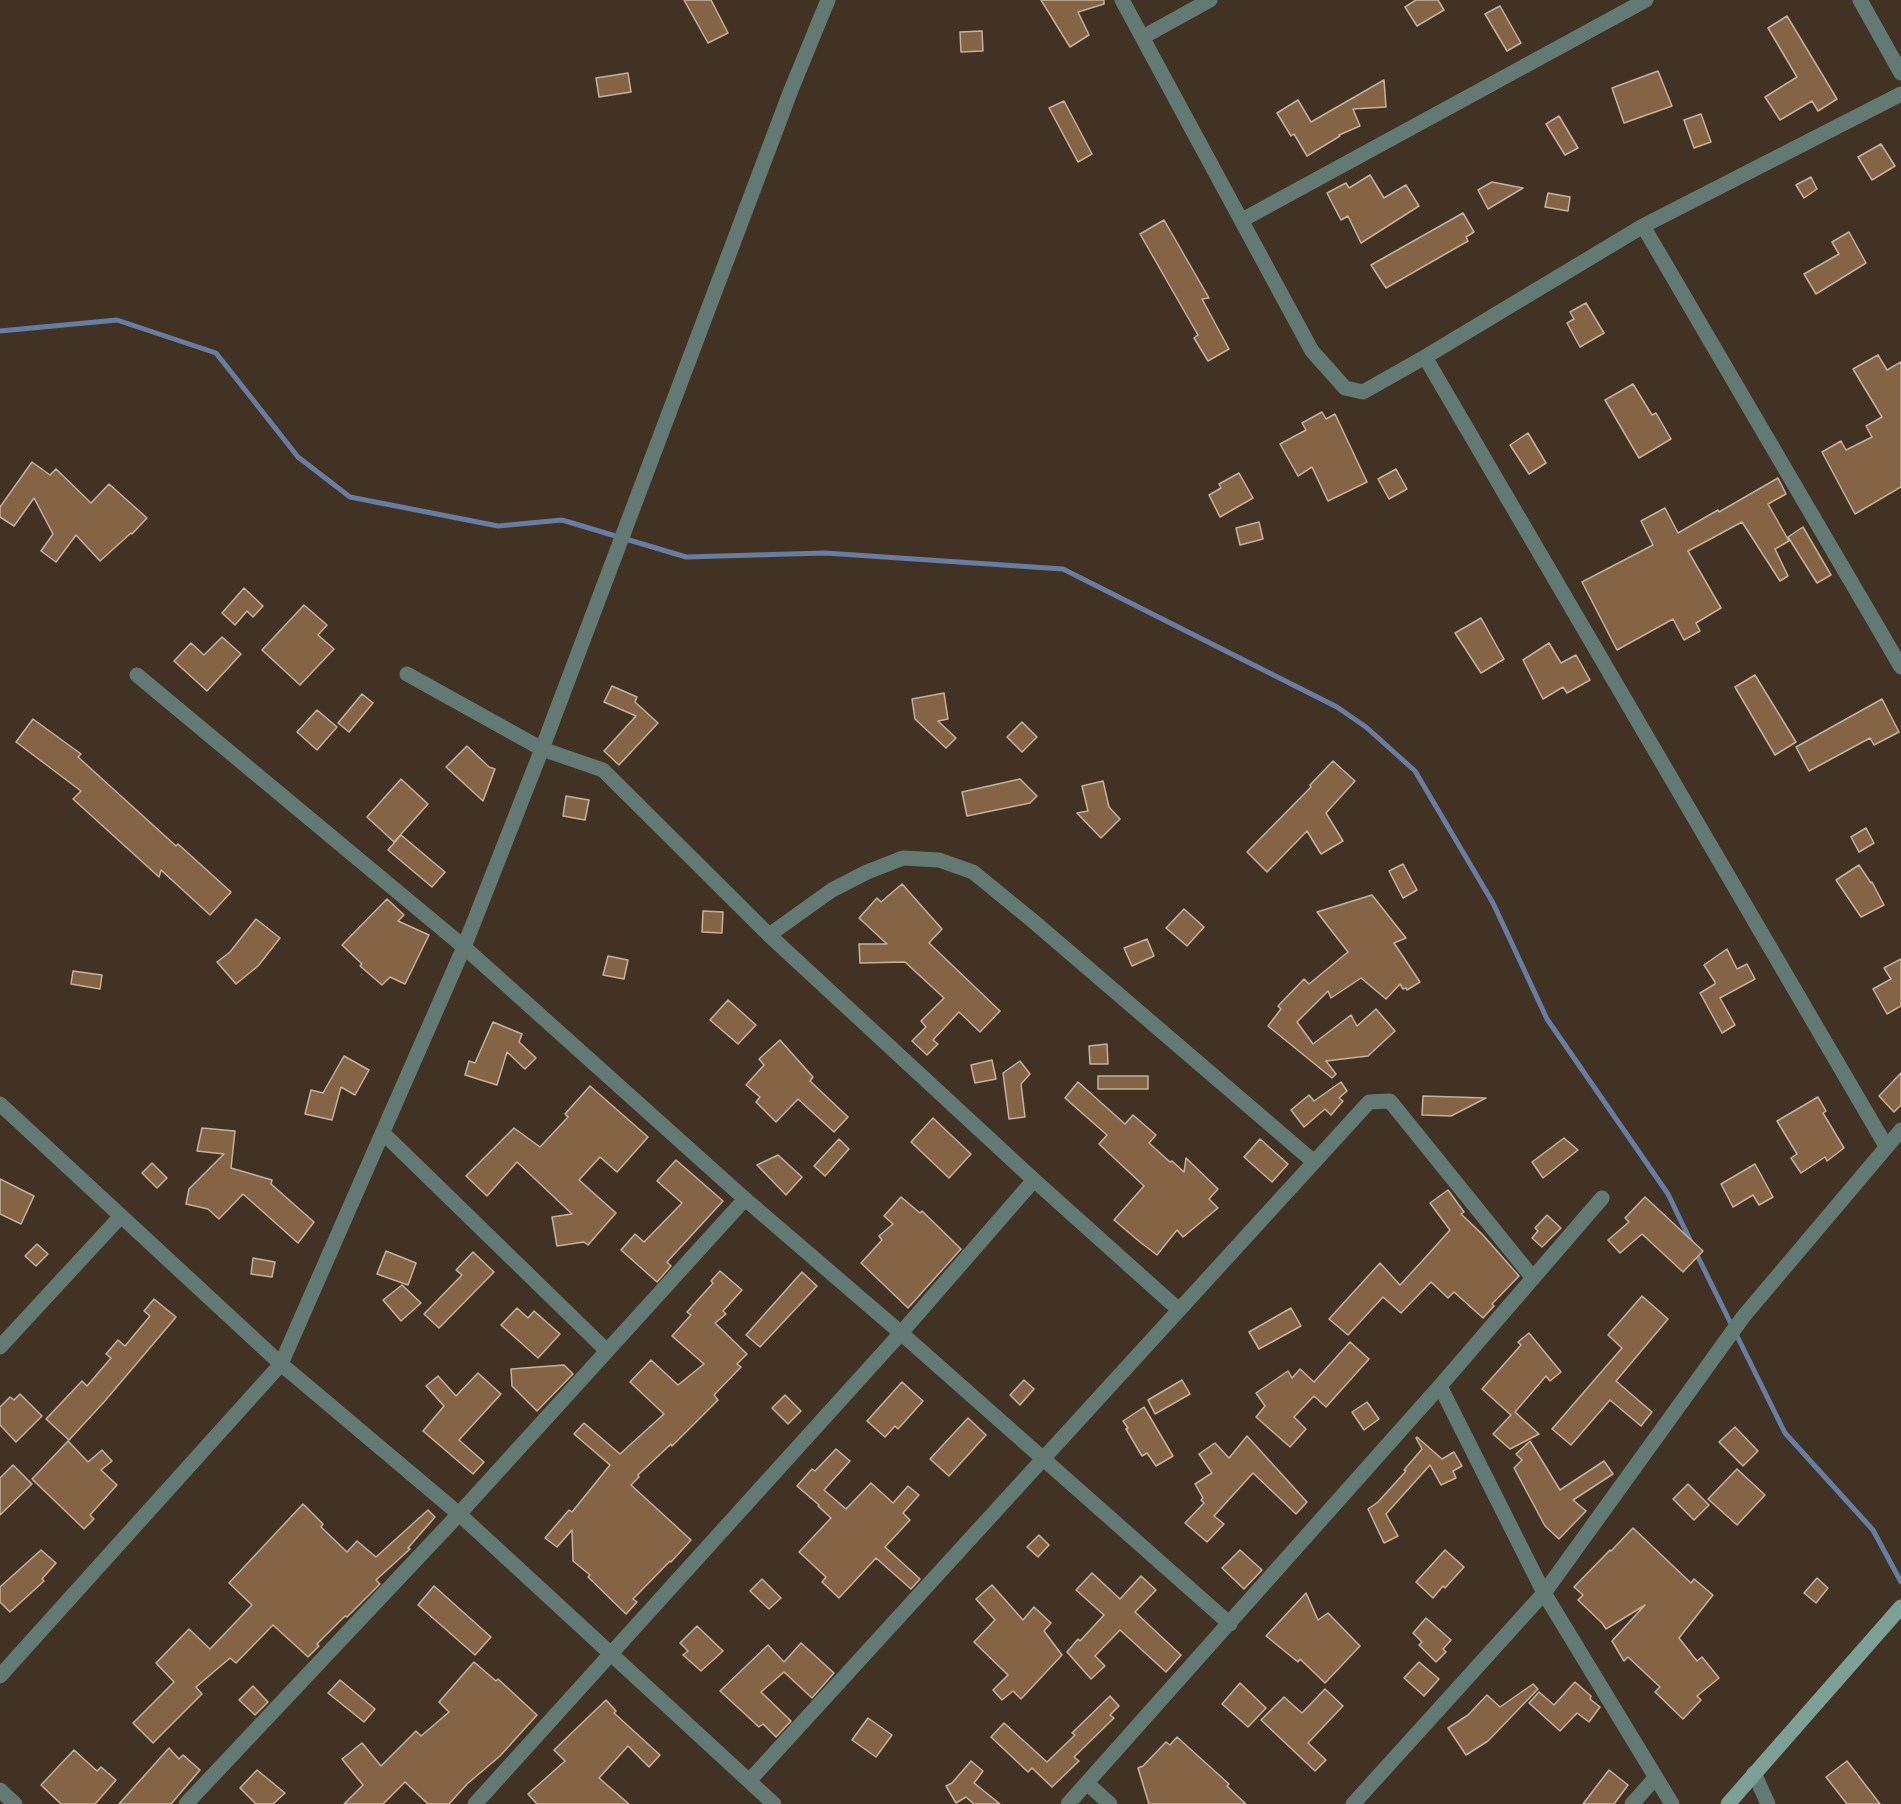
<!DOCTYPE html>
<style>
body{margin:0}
canvas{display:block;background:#413223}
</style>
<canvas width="1901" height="1804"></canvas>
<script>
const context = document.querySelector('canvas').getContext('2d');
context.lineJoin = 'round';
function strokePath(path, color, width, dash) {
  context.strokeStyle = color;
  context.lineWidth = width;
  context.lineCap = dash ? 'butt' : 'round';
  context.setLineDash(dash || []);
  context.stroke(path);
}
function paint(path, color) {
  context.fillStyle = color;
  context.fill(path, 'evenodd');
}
strokePath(new Path2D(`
 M0,331L117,320L216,353L298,457L350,497L498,526L562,520L686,557L825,553L1063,569L1337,707L1366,727L1415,771L1493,903L1547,1019L1668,1194L1691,1242
 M1695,1251L1785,1433L1873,1530L1901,1582`), '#677ea2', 5);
const building = new Path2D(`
 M684,0H711L728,33L708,43Z
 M1041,0H1104V4L1078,12L1089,35L1070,47Z
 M1416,0H1438L1444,10L1417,26L1405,7Z
 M1500,6L1521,43L1507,51L1485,14Z
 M1787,16L1837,99L1818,111L1812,101L1780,120L1765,97L1797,77L1768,28Z
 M982,31L983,51L961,52L960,32Z
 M1658,71L1672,106L1624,123L1612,88Z
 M628,73L631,92L599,97L596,78Z
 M1384,80L1386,107L1353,109L1360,126L1339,135L1340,136L1307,156L1294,134L1291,136L1277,113L1298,100L1311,122Z
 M1064,101L1092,154L1078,162L1049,108Z
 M1701,114L1711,142L1694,148L1684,120Z
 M1559,116L1578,148L1565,155L1546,124Z
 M1881,144L1895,166L1872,180L1858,157Z
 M1370,175L1384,198L1406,185L1419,206L1361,243L1348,216L1341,220L1327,193L1346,183L1349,188Z
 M1811,177L1817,189L1804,198L1796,185Z
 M1492,182L1523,188L1488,209L1478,190Z
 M1548,193L1570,197L1568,211L1545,207Z
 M1463,213L1474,232L1466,237L1468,241L1386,288L1371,265Z
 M1164,220L1209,298L1202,299L1229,349L1208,361L1194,338L1198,335L1140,234Z
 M1849,232L1866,263L1816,294L1804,274L1839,254L1832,242Z
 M1586,303L1604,333L1580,347L1567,323L1574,319L1570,312Z
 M1878,355L1887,370L1901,362V487L1855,514L1822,452L1841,441L1846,450L1872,437L1866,426L1882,417L1853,369Z
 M1633,384L1652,415L1656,413L1671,439L1639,458L1605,400Z
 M1322,412L1326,419L1335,414L1367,482L1328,501L1312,467L1298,476L1280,444L1306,430L1302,423Z
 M1528,433L1546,463L1529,474L1510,445Z
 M32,462L50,475L56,469L91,503L109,484L147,518L132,534L131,533L100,561L76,535L56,562L41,551L53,534L34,498L14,526L0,517V507Z
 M1396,469L1407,489L1389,499L1378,479Z
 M1239,473L1253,498L1220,517L1209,495L1221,488L1219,484Z
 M1778,478L1786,494L1768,504L1789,541L1775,549L1788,576L1780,581L1742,522L1688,551L1721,608L1696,623L1700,631L1684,640L1673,619L1617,650L1582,582L1653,545L1641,521L1665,508L1678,533L1718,510L1719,512Z
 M1259,522L1263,539L1240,545L1236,528Z
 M1803,527L1831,575L1817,583L1788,537Z
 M244,588L263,606L253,617L247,611L235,625L222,613Z
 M304,605L327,625L318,635L334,649L300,685L262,650Z
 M1481,618L1504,659L1481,673L1455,633Z
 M222,637L241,654L207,691L174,661L191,643L204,655Z
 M1549,643L1561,663L1576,655L1590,680L1567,693L1563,687L1543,699L1523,660Z
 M1755,675L1796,742L1775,755L1735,687Z
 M612,686L637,697L635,702L658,723L619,765L604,751L636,716L604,702Z
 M944,693L948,719L938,721L956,738L946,748L915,719L912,699Z
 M362,694L373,703L349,732L338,723Z
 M1882,699L1899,732L1874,745L1870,738L1809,771L1796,747Z
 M317,710L337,727L317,750L297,732Z
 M33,719L81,754L78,757L176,846L178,844L231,892L210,915L161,870L159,877L73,799L81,791L16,742Z
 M1022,722L1037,737L1022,752L1007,737Z
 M467,746L489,767L495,769L483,801L446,767Z
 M1333,761L1355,781L1326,813L1343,841L1321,854L1307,831L1267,872L1247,852L1311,787L1310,785Z
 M401,779L428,804L394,842L367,817Z
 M1020,779L1037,796L1030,803L967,816L962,792Z
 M1103,781L1109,807L1120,819L1101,838L1077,813L1088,811L1082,786Z
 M566,796L589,800L585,820L563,816Z
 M1866,828L1874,843L1859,852L1851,837Z
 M401,835L445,872L432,887L388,850Z
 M1403,864L1417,890L1403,898L1389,871Z
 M1859,865L1871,883L1872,882L1884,905L1861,917L1836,880Z
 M902,884L942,929L929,943L1000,1011L980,1032L959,1012L933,1040L938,1044L927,1055L912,1041L926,1027L921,1021L944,998L905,962L860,963L859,944H887L859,918L877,898L881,902Z
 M1372,895L1406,938L1394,943L1420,982L1407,990L1406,988L1403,989L1400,984L1386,999L1361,978L1331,998L1328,991L1297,1022L1313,1044L1351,1015L1357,1026L1376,1009L1395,1031L1368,1056L1326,1061L1336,1074L1332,1078L1268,1026L1281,1009L1278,1006L1304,979L1309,984L1348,952L1317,912Z
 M387,899L404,915L398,921L429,935L405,984L390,977L382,985L360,966L362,964L342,945Z
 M1184,909L1204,927L1187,946L1166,928Z
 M703,911L723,912L722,933L702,932Z
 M256,919L280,938L258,966L236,984L217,962L230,952Z
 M1147,939L1154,956L1132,966L1124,948Z
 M1727,949L1737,969L1747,964L1755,979L1720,998L1735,1025L1722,1033L1700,993L1715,984V982L1704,965Z
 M608,956L628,960L624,979L603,975Z
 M1901,959V1006L1887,1014L1873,989L1891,979L1884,968Z
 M73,971L102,975L100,989L71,984Z
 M728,1000L756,1025L738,1044L710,1020Z
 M493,1022L522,1034L519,1042L536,1058L525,1069L507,1052L497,1085L465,1075L469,1061L475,1063Z
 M780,1040L813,1077L810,1081L848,1117L834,1132L798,1099L776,1122L756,1102L760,1097L746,1085L764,1065L759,1059Z
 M1107,1044L1108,1064H1090L1089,1046Z
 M344,1056L369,1070L355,1095L341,1087L332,1120L305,1114L311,1090L323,1093Z
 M992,1060L996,1079L975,1083L971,1065Z
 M1020,1061L1030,1074L1021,1084L1025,1117L1009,1119L1003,1073Z
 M1901,1073V1105L1894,1112L1879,1096Z
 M1098,1076H1148V1089H1098Z
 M1078,1082L1125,1124L1133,1115L1156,1135L1149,1143L1170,1162L1172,1161L1184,1172L1186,1158L1218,1189L1209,1199L1218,1208L1183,1237L1177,1230L1157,1255L1140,1242L1114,1220L1144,1186L1099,1144L1107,1135L1065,1098Z
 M1341,1082L1347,1091L1339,1098L1343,1101L1331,1115L1325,1109L1304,1127L1291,1110L1309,1095L1314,1101Z
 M590,1086L648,1137L617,1172L600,1157L579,1180L616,1213L588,1245L584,1242L557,1246L552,1217L572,1214L517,1162L487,1196L466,1176L514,1128L540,1147L568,1117L565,1114Z
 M1423,1096L1486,1098L1451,1116L1422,1115Z
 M1818,1097L1826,1111L1823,1113L1844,1148L1827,1161L1825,1157L1801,1173L1791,1158L1797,1154L1777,1121Z
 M933,1118L971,1154L949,1178L911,1142Z
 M202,1128L235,1131L231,1168L272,1180L271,1184L314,1222L298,1243L243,1194L219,1219L208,1209L186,1204L189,1189L224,1154L197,1151Z
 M1564,1138L1578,1150L1543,1178L1532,1162Z
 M839,1139L849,1149L825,1176L814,1166Z
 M1260,1139L1288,1164L1272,1182L1244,1157Z
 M778,1155L802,1177L786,1195L757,1165Z
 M676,1160L723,1201L667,1262L671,1266L657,1282L621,1250L635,1234L644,1242L682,1203L657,1181Z
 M152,1163L167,1178L157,1188L142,1173Z
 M1755,1164L1773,1197L1759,1205L1753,1195L1733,1207L1721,1184Z
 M0,1179L34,1196L21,1224L0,1214Z
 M1448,1190L1464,1212L1461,1214L1482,1234L1519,1276L1492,1304L1494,1306L1483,1318L1454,1292L1448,1298L1431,1282L1401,1313L1383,1297L1348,1335L1329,1319L1380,1263L1400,1285L1424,1259L1450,1230L1430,1203Z
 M901,1197L920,1213L922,1211L961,1249L908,1308L861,1263L882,1240L879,1236L893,1224L884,1216Z
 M1645,1197L1703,1251L1683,1272L1642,1234L1620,1253L1608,1240L1629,1222L1625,1218Z
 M1547,1215L1561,1228L1542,1247L1532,1238L1538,1231L1535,1228Z
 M37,1244L48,1254L36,1266L25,1256Z
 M386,1251L416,1263L408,1285L377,1274Z
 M473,1252L494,1272L439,1328L424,1314L462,1275L456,1270Z
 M253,1258L275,1262L272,1277L251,1274Z
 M720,1271L742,1290L723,1311L726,1314L715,1323L747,1354L737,1364L741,1367L714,1395L718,1400L672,1446L671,1444L638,1475L639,1477L631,1485L691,1540L671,1562L670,1561L633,1599L637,1602L626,1614L588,1577L590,1575L573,1561L572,1530L557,1547L545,1538L569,1510L572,1512L610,1465L574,1434L584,1423L620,1454L664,1414L630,1382L651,1360L678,1385L704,1364L672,1336L691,1315L687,1312L713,1283L711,1281Z
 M802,1272L817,1286L760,1347L746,1335Z
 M402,1285L421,1303L401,1321L383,1300Z
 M1642,1296L1668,1319L1616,1381L1652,1412L1641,1426L1610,1400L1571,1445L1552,1429L1622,1348L1608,1335Z
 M154,1299L176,1317L104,1402L69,1440L46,1419L82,1381L87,1386L111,1358L106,1354L118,1340L125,1346L150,1316L144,1311Z
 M517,1308L528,1318L534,1311L560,1334L538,1358L501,1325Z
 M1291,1308L1301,1326L1259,1349L1249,1332Z
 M1529,1333L1561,1372L1550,1381L1546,1376L1515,1412L1539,1434L1510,1449L1493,1434L1511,1415L1482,1389L1521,1345L1518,1342Z
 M1350,1342L1369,1359L1326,1407L1314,1396L1294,1417L1306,1429L1290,1447L1256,1417L1265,1406L1256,1393L1288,1371L1292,1378L1300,1369L1314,1382Z
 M564,1365L573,1374L537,1411L512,1386L511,1369Z
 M478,1373L501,1394L459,1440L484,1462L473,1474L423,1431L444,1406L426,1386L438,1376L456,1396Z
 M1024,1380L1034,1389L1020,1405L1010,1395Z
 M1182,1380L1190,1394L1155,1414L1148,1400Z
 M902,1382L923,1401L898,1429L895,1426L885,1437L867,1421Z
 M20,1394L42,1416L16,1442L0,1425V1407L10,1397L14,1400Z
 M785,1395L801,1411L788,1424L772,1408Z
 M1367,1402L1379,1419L1364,1430L1352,1412Z
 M1144,1407L1173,1456L1156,1466L1147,1453L1142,1456L1126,1429L1128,1428L1123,1421Z
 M968,1418L986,1435L949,1476L930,1459Z
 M1735,1427L1758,1451L1743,1466L1719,1442Z
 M1247,1436L1307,1502L1296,1514L1253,1473L1214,1516L1224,1524L1207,1542L1185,1523L1204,1503L1201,1500L1203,1498L1195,1484L1212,1473L1199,1454L1215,1443L1229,1458Z
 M1417,1437L1442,1459L1454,1452L1462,1466L1453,1471L1456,1478L1441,1485L1430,1465L1386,1514L1398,1536L1384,1543L1368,1509L1378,1502L1406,1471L1404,1470L1422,1449L1416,1438Z
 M68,1441L88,1462L102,1450L112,1461L101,1470L117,1485L90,1515L94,1519L84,1529L32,1479Z
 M1530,1441L1560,1490L1604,1461L1613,1474L1573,1500L1586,1511L1559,1539L1545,1526L1514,1468L1522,1460L1516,1454Z
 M836,1449L850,1461L824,1490L846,1509L871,1483L893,1503L908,1486L919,1495L903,1513L910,1520L885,1547L920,1579L911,1589L876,1558L839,1598L822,1582L826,1577L799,1552L831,1518L818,1506L819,1505L797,1486L812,1469L815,1471Z
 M13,1465L32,1484L0,1515V1478Z
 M1737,1469L1765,1495L1737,1525L1708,1499Z
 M1688,1484L1709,1505L1694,1520L1673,1499Z
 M303,1504L323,1524L321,1527L347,1552L357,1541L376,1557L428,1510L435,1517L408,1548L410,1549L376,1580L380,1584L347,1617L345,1616L317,1644L319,1646L308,1657L273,1625L236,1663L230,1658L196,1687L202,1694L153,1743L133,1723L174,1682L156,1663L189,1629L210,1649L252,1605L229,1583Z
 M1633,1528L1691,1583L1694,1579L1713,1595L1679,1638L1697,1661L1702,1657L1719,1678L1697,1696L1701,1700L1683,1719L1655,1692L1660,1687L1628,1657L1624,1661L1612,1641L1645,1605L1606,1629L1602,1623L1578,1600L1583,1595L1574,1587L1610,1550L1611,1551Z
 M1039,1535L1049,1545L1038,1557L1027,1547Z
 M41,1550L56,1563L42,1579L44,1581L10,1612L0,1602V1587Z
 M1240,1550L1262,1570L1244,1589L1222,1568Z
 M1445,1550L1464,1567L1445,1588L1443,1586L1433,1598L1416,1582Z
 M1092,1573L1120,1599L1141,1576L1156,1590L1135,1612L1181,1655L1166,1672L1120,1630L1095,1656L1105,1666L1091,1679L1067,1652L1078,1639L1080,1641L1104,1615L1076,1590Z
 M1817,1578L1828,1588L1816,1603L1804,1593Z
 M762,1579L781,1598L769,1609L750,1591Z
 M992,1585L1023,1620L1034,1607L1051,1623L1044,1631L1062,1655L1021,1699L1013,1691L1002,1700L993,1690L1008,1675L974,1642L995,1620L976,1599Z
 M434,1586L491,1637L475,1655L418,1605Z
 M1306,1593L1318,1620L1328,1613L1360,1646L1325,1683L1300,1659L1298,1662L1266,1636Z
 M1426,1618L1451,1640L1443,1649L1446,1652L1436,1662L1419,1645L1422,1642L1413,1633Z
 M697,1626L723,1651L701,1671L683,1655L688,1651L680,1643Z
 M801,1643L834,1673L812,1698L784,1672L761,1692L791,1721L776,1737L763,1724L759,1727L720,1691L768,1645L784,1662Z
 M474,1662L496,1681L498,1679L537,1715L500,1756L467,1784L449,1804H428L405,1782L383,1804H344L363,1785L342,1759L362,1743L381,1766L416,1731L421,1736L449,1712L439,1702Z
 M1419,1662L1439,1679L1424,1696L1404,1678Z
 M340,1680L375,1709L364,1722L328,1693Z
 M1575,1682L1591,1696L1590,1699L1600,1707L1589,1722L1577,1713L1560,1731L1529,1703L1539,1692L1554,1705Z
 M1240,1683L1266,1708L1248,1727L1222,1704Z
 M1533,1684L1538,1689L1488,1741L1466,1755L1448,1728L1468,1715L1487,1695L1500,1707Z
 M253,1686L268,1702L255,1715L239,1700Z
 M1325,1689L1343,1706L1308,1743L1326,1760L1315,1771L1261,1720L1284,1697L1302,1713Z
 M1110,1696L1119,1706L1110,1715L1114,1718L1074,1757L1079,1761L1052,1787L1032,1768L1028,1772L991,1737L1004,1723L1047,1762L1075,1735L1072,1733Z
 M606,1700L616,1711L614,1713L660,1755L649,1767L628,1746L599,1778L629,1804H537L528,1794L565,1761L554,1750Z
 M868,1718L892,1735L876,1757L852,1740Z
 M1177,1737L1229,1784L1227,1786L1246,1804H1149L1138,1768L1143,1766L1166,1742L1170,1745Z
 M169,1748L179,1759L183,1755L200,1770L171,1804H119Z
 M74,1750L97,1771L101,1767L116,1780L95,1804H61L41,1785Z
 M971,1761L983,1771L974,1783L1000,1804H974L966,1797L956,1803L946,1786L952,1783Z
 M1847,1761L1880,1804H1847L1826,1777Z
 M257,1770L285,1793L273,1804H256L240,1788Z
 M1609,1770L1628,1785L1614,1804H1583Z`);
paint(building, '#846444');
strokePath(building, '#c4b29f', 1.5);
strokePath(new Path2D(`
 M1122,0L1312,351L1345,388L1363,392L1425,357L1643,226L1901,94
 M1860,0L1901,73
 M1143,37L1210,0
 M1242,220L1646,0
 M1643,226L1901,667
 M1425,357L1886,1146
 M407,674L542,749L603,770L769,935L1034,1180L1179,1310
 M137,675L464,947L745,1199L901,1333L1230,1624
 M769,935L832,890L867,872L903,858L939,860L973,872L1033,921L1314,1162
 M0,1104L281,1364L459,1514L774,1804
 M383,1133L607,1351
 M0,1347L121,1216
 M1440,1386L1544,1593L1672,1804
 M0,1676L281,1364L464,947L542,749L791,90L828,0
 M1754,1773L1768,1804
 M749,1781L1369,1102L1390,1101L1533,1278
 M1088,1784L1110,1804
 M0,1790L15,1804
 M186,1804L459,1514L745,1199
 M475,1804L901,1333L1034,1180
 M1068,1804L1440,1386L1602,1198
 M1353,1804L1544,1593L1743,1317L1901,1130
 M1632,1804L1656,1777`), '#637a74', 15);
strokePath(new Path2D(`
 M1728,1804L1901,1607`), '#7ca096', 15);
</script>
